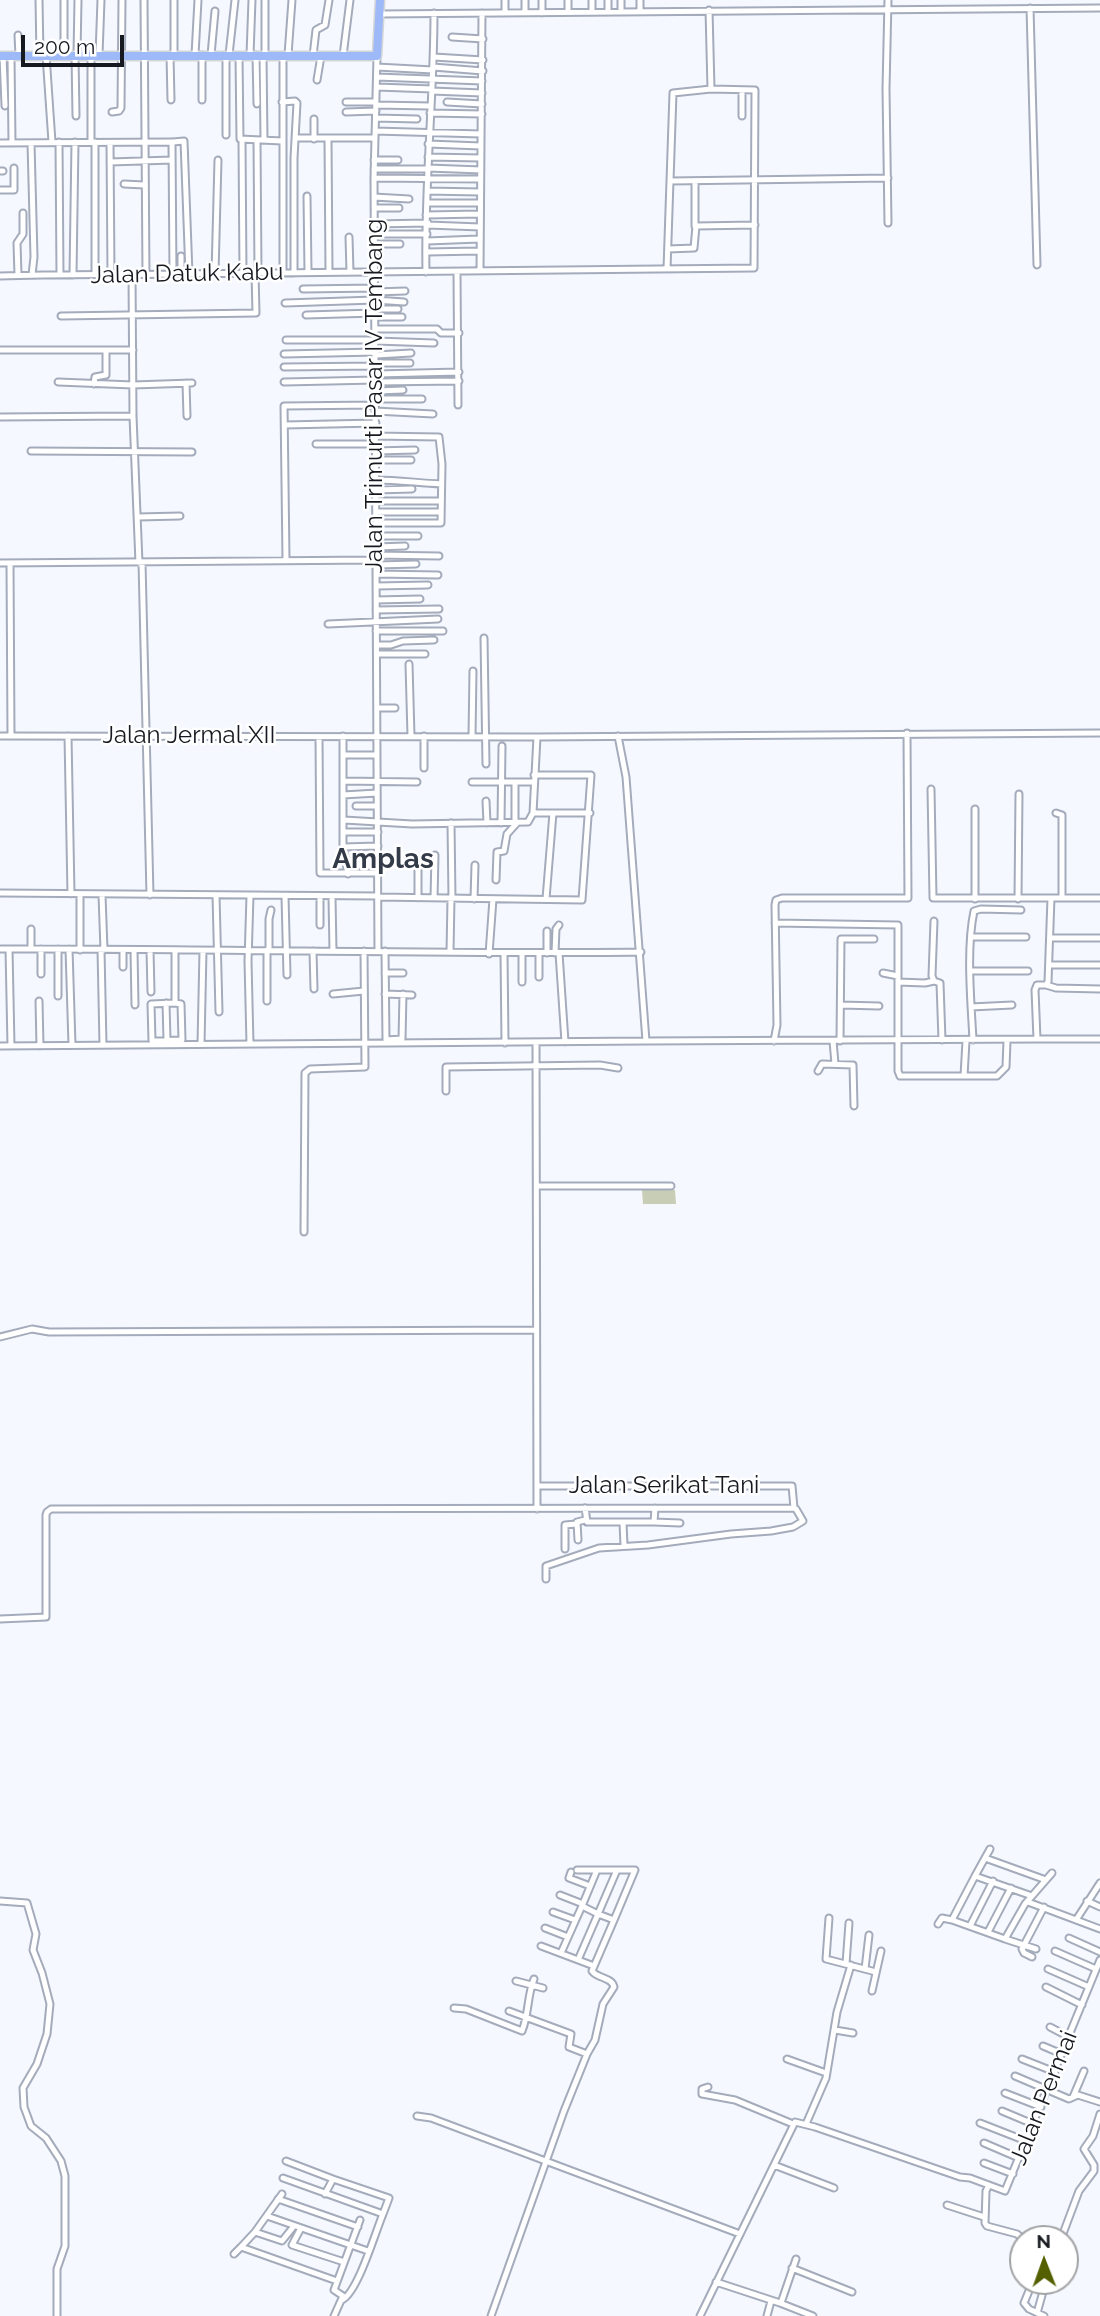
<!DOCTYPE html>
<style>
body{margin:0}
#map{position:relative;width:1100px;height:2316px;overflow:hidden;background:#f5f8ff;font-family:Raleway,sans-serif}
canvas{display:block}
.north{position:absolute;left:1009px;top:2225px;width:70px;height:70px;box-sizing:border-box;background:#fff;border:2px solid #a2a3a5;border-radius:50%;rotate:359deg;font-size:19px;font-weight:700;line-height:28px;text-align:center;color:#16191f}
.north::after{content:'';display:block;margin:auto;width:24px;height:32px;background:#546000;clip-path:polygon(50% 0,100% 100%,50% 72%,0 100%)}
.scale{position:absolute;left:21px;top:35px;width:103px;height:32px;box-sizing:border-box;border:4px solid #16191f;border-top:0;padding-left:9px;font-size:21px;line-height:24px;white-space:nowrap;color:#16191f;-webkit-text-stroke:5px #fff;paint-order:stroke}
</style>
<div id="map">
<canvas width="1100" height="2316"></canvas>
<div class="north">N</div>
<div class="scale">200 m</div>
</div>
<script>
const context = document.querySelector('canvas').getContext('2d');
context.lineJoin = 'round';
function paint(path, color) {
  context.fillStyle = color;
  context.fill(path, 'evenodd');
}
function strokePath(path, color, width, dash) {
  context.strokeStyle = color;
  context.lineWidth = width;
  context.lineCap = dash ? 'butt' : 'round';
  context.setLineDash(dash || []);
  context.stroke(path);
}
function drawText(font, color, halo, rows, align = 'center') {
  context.font = font + ' Raleway,sans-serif';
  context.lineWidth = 5;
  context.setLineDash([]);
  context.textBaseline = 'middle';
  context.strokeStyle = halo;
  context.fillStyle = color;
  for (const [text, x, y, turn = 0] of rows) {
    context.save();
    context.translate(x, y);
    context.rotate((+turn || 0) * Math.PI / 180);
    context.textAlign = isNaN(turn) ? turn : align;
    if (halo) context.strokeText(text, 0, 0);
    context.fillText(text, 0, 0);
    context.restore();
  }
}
paint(new Path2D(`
 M642,1190H675L676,1204H643Z`), '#c8cdb5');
const minor = new Path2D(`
 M39,0L40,55
 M144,0L146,275
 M505,0V13
 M525,0V13
 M542,0V13
 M592,0V12
 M608,0V12
 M888,0L886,89L888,223
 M1030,8L1037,265
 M709,10L711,89
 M640,11V0
 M568,12V0
 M621,12V0
 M379,14L1100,8
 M18,35L19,56
 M452,37L483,39
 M46,55L52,142
 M64,55V0
 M75,55L76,116
 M77,55L78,0
 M91,55V142
 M99,55L101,0
 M170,55L171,100
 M174,55V0
 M195,55L198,0
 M211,55L215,11
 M226,55V135
 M229,55L235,0
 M250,55L252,0
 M256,55L257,104
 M265,55V0
 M288,55L292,0
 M3,56L5,106
 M11,56L12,143
 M239,56L240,139L282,141
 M263,56L264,140
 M313,56L316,30L325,25L329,0
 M343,56L350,0
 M377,56L374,178L378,951
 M434,57L483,60
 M377,67L433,70
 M433,67L483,71
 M377,77L482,81
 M317,80L321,56
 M377,87L432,89
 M432,91L482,93
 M742,91V116
 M202,100V55
 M282,102L295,101L297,103L294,158V273
 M346,102H376
 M447,102L482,104
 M376,105L430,106
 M112,112L119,111L121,108L122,0
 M346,112L376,111
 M430,113L482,114
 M376,118L417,119
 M314,119V139
 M375,131L481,134
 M295,138H375
 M328,139L329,272
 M257,140L258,273
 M242,141L243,273
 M59,142L60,275
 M95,142V275
 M0,143L172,142
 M31,143L34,257L32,275
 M110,143L111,275
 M428,144L481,146
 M428,157L481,158
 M374,160H398
 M110,162L172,160
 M428,168L481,170
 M374,169H428
 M0,171H3
 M374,178L480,179
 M670,181L888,178
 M695,181V226
 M124,184L144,185
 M0,190H14V168
 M427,191L480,192
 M307,196L308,272
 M374,197L409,199
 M427,203H480
 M374,208H399
 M426,215L480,214
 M374,224L428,223
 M428,225L480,227
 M375,234H427
 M349,237L350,272
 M427,241L479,239
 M375,244H400
 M668,249L694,248L696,226L755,225
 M427,252L479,251
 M480,271L482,13
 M426,272C424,186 434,99 434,13
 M457,272L458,405
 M283,273V56
 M181,274V256
 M215,274L218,160
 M18,275L17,243L23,234V213
 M73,275L75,142
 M132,275L133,416L139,563
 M173,275L172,144L173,142L184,141L189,274
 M0,276C58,274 117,275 175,274C368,272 561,270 754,268L755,90L711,89L673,93L667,269
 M303,289L375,288
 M375,292L405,291
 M285,303L375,300L404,302
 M375,309H398
 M306,315L375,313
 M61,316L256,313L255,273
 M376,317H402
 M376,329H437L441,333H459
 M286,340H376
 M376,341L434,343
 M0,350H133
 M284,354L376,352
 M376,355L411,353
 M376,363H410
 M284,367L376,366
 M376,374L459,372
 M58,382L133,385L192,383
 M284,382L376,380
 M376,382L459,381
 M186,383L187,416
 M94,384L95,377L106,375V350
 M376,391L403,390
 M375,399H422
 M375,411L433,414
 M0,417L133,416
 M285,425L376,423
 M375,436L439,437L442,464L441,523H376
 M316,444H375
 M31,451L192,452
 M375,451L415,450
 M375,460H411
 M375,480C398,480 418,483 441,484
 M375,490L412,489
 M375,501H441
 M376,512H441
 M138,517L180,516
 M376,536H418
 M376,547L405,546
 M376,555L439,556
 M286,559L284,406L375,405
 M142,562L150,895
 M0,563L376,560
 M10,563L11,736
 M376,565L416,564
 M376,574L438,575
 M376,586L428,585
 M376,600L420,599
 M376,610L439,609
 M328,624L438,619
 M376,631H443
 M484,638L486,764
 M377,645H391L403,641L434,640
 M377,654H425
 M409,664L411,736
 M378,708H395
 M0,736L537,737L1100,733
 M68,736L71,894
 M343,736V847L348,874
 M424,736V768
 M319,737L320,873H378
 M472,737L473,671
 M343,755H377
 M343,781L417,782
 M472,782H534
 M931,789L933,898H1051
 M343,795L377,793
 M486,801L487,823
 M356,806H377
 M975,809V899
 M533,813H590
 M1056,813L1062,815V898
 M344,820L412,824L528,822L533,813L537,737
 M451,823L452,899
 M501,823L502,746
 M515,823V782
 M343,832H378
 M343,847L378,846
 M496,880L497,852L504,851L507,834L517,823
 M0,893L378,896
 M80,894V950
 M102,895L104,950
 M216,895L219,1012
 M285,896L287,975
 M320,897V925
 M332,897L333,951
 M378,897L582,900L591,775H534
 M418,898V859
 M434,898L435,855
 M474,899L475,865
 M546,899L553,813
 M1018,899L1019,794
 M934,921L932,976L934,981L940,983L942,1040
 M775,923L898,925V1071L900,1076H997L1006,1067L1007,1041
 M31,929V949
 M547,931V953
 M971,937H1026
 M1050,938H1100
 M0,949C214,948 427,955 641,952
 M9,949L11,1046
 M41,949V974
 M58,949V996
 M69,949L72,1045
 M101,950L103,1045
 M123,950V967
 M134,950L135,1005
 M150,950L151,992
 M269,950V919L271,910
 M175,951V1003L151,1004L152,1041L182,1040L181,1004L175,1003
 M313,951L314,989
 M385,951L386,1040L402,1039L403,994
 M450,952L451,899
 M504,953L505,1043
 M522,953V982
 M539,953V977
 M555,953L556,929L559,925
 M559,953L565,1042
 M489,954L493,899
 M1049,965H1100
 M971,971H1028
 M385,973H403
 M883,973L898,976
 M898,982L925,983L934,981
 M1046,985L1056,988L1100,989
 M333,994L364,991
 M385,994L412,995
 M39,1001L40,1046
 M267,1001V950
 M166,1003L167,1040
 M841,1005L879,1006
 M971,1007L1012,1005
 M1037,1039H1100
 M973,1040C971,1001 966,949 974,911L981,909L1021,910
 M646,1041L1037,1039L1035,990L1037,985H1046L1048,982L1051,898H1100
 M774,1041L777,1025L775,905L776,900L782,898H908L907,733
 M833,1041L835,1064
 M840,1041L841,939H874
 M536,1042L537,1509
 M201,1044L203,951
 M250,1044L248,961L250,896
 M0,1046L646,1041L626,777L618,736
 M818,1071L822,1064L853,1065L854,1106
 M964,1076L966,1041
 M446,1091V1067L600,1065L618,1068
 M537,1186H671
 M304,1232L305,1073L310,1069L365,1067L364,951
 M0,1337L32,1329L49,1332L536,1330
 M537,1486H792L794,1508
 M585,1508L587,1522H654
 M655,1508L654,1522L680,1523
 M623,1522L624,1546
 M578,1540L577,1522L585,1520
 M565,1549V1525L576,1524
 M0,1619L46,1617V1515L47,1512L51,1509L794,1508L796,1509L803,1521L793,1527L771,1531L731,1534L648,1545L599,1548L546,1566V1579
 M985,1858L1046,1880
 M577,1870H635L614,1920
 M571,1872L569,1878L590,1886
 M975,1876L990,1849
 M560,1895L583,1904
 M0,1901L27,1903L36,1934L33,1950L42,1973L50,2004L47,2034L37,2064L23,2088L24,2107L31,2126L46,2138L61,2161L65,2176V2246L57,2269V2316
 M1087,1901L1100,1907
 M1028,1902L1100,1929
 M582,1906L597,1870
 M553,1912L575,1920
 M829,1918L826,1959L876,1972
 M1076,1920L1100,1883
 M938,1924L942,1918L952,1920
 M970,1926L993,1881
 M545,1928L568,1937
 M988,1932L1011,1888
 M1069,1938L1100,1952
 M1005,1939L952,1920L975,1876L1032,1896
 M541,1946L594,1966
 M1036,1949L1005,1939L1025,1904L1052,1873
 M1055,1951L1096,1969
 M561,1953L582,1906L598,1914L578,1960
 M1032,1957L1024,1953L1022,1949L1044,1907
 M846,1964L849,1923
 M865,1969L869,1935
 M1048,1969L1089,1987
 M516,1981L543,1988
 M1046,1987L1082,2005
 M872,1991L881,1951
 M454,2008L466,2009L522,2031C529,2014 527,1996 534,1979
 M509,2011L571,2034L569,2047L587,2054L595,2040L603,2004L614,1987C612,1977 598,1979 592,1971L614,1920L598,1914L617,1870
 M1050,2027L1069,2037
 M835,2030L853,2033
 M1043,2046L1062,2054
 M787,2059L826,2073
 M1022,2059L1055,2072
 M1015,2076L1069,2099L1078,2095L1100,2102
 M708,2087L702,2089V2094L735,2100L793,2124
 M1005,2093L1041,2107
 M1073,2097L1084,2071
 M1002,2111L1033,2124
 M417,2116L431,2118L740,2234
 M980,2123L1026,2141
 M806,2124L826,2078L837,2012L851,1965
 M984,2143L1019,2158
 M286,2161L333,2179
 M984,2163L1013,2174
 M774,2165L834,2188
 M283,2178L383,2214C375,2233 358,2292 342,2300
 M989,2185L986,2191L985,2223L987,2226L1017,2234L1023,2239
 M325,2194L333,2179L389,2198L383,2214
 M278,2199L358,2227
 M947,2205L984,2217
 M267,2216L368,2251
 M301,2228L292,2245L344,2262
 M255,2232L282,2241L294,2226
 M1061,2239L1079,2191L1094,2171V2165L1084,2149L1093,2136L1100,2114
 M241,2247L255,2232L282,2194
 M234,2254L241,2247L337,2281
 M792,2268L852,2292
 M1033,2281L1024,2303L1029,2309L1044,2316
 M716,2282L780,2303L813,2316
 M781,2303L796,2259
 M1037,2313L1046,2281
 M334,2316L343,2296L334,2290L360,2220
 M491,2316L564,2111L587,2054
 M700,2316L795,2122L815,2127L960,2177L970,2178L1005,2191L1100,1960
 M767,2316L771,2301`);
const major = new Path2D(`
 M0,56H377L380,0`);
strokePath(minor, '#a4abbb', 9);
strokePath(major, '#d5d6d7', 11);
strokePath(minor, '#fff', 5);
strokePath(major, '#9eb9f7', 8);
drawText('24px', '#16191f', '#fff', [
 ["Jalan Datuk Kabu",187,274,-1],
 ["Jalan Trimurti Pasar IV Tembang",375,396,-90],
 ["Jalan Jermal XII",189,736],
 ["Jalan Serikat Tani",664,1486],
 ["Jalan Permai",1044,2098,-68]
]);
drawText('bold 28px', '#343b48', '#fff', [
 ["Amplas",383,860]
]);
</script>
